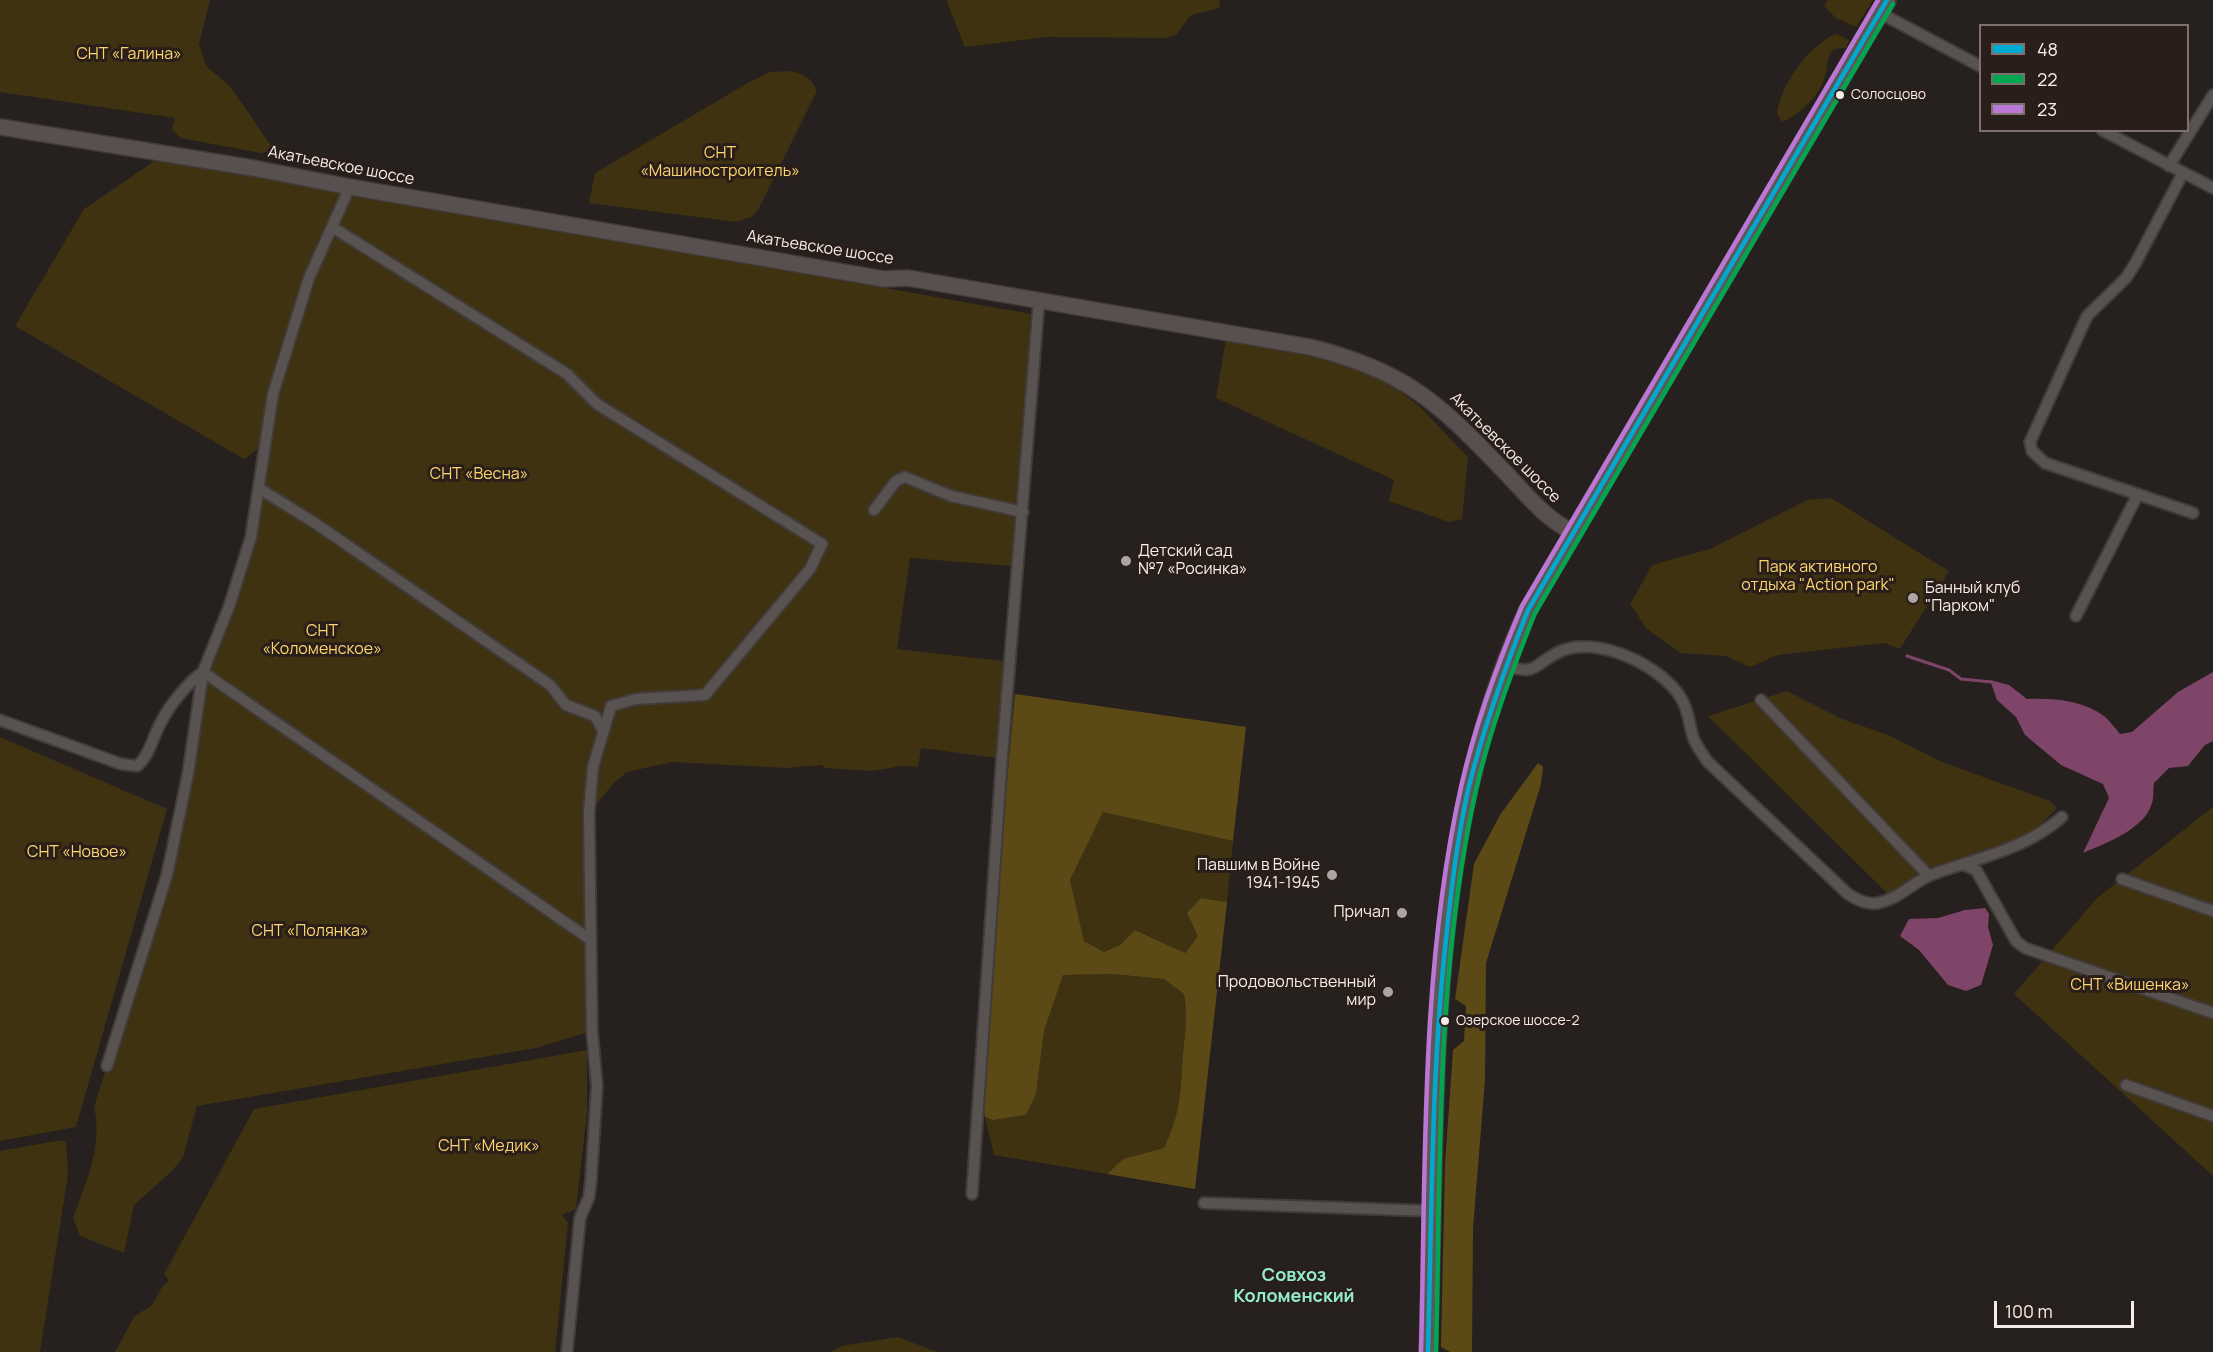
<!DOCTYPE html>
<meta charset="utf-8">
<style>
body{margin:0}
#map{position:relative;width:2213px;height:1352px;overflow:hidden;background:#26201e;font-family:Manrope,sans-serif}
canvas{display:block}
.legend{position:absolute;left:1979px;top:24px;width:210px;height:108px;box-sizing:border-box;background:#2a1e1a;border:2px solid #7c716d;margin:0;padding:8px 10px;list-style:none;font-size:18px;color:#f6edea}
.legend li{display:flex;align-items:center;gap:12px;height:30px}
.legend b{width:30px;border:2px solid #7c716d}
.scale{position:absolute;left:1994px;top:1301px;width:140px;height:27px;box-sizing:border-box;border:3px solid #f6edea;border-top:0;padding-left:8px;font-size:18px;line-height:21px;white-space:nowrap;color:#f6edea;-webkit-text-stroke:4px #2a1e1a;paint-order:stroke}
</style>
<div id="map">
<canvas width="2213" height="1352"></canvas>
<ul class="legend">
<li><b style="height:8px;background:#00a9ce"></b>48</li>
<li><b style="height:8px;background:#00a651"></b>22</li>
<li><b style="height:8px;background:#ba77d6"></b>23</li>
</ul>
<div class="scale">100 m</div>
</div>
<script>
const context = document.querySelector('canvas').getContext('2d');
context.lineJoin = 'round';
function paint(path, color) {
  context.fillStyle = color;
  context.fill(path, 'evenodd');
}
function strokePath(path, color, width, dash) {
  context.strokeStyle = color;
  context.lineWidth = width;
  context.lineCap = dash ? 'butt' : 'round';
  context.setLineDash(dash || []);
  context.stroke(path);
}
function drawText(font, color, halo, rows, align = 'center') {
  context.font = font + ' Manrope,sans-serif';
  context.lineWidth = 6;
  context.setLineDash([]);
  context.textBaseline = 'middle';
  context.strokeStyle = halo;
  context.fillStyle = color;
  for (const [text, x, y, turn = 0] of rows) {
    context.save();
    context.translate(x, y);
    context.rotate((+turn || 0) * Math.PI / 180);
    context.textAlign = isNaN(turn) ? turn : align;
    if (halo) context.strokeText(text, 0, 0);
    context.fillText(text, 0, 0);
    context.restore();
  }
}
paint(new Path2D(`
 M0,0H210L199,44L206,66L230,86L274,150L261,153L180,138L172,129L175,118L0,92Z
 M946,0H1220L1219,8L1191,15L1177,34L1167,38L1047,37L965,47Z
 M1828,0H1873L1856,27L1836,18L1824,6Z
 M1836,34L1849,40L1846,48L1834,49C1825,59 1829,67 1824,79C1818,97 1799,115 1782,122L1777,114C1780,86 1809,44 1836,34Z
 M788,71C803,73 811,77 817,91L758,210L751,217L736,222L589,203L595,173L751,81L770,72Z
 M159,158L1031,314L1012,566L910,558L897,649L1003,661L997,758L921,748L918,767L902,766L871,771L824,768L822,765L787,768L672,762L627,772L613,784L589,813L592,1031L536,1048L197,1106L183,1157L172,1171L134,1205L124,1253L80,1236L73,1218C86,1182 103,1146 94,1107L167,875L203,672L251,537L266,443L244,459L15,326L84,209Z
 M1226,339L1321,356L1376,373L1418,405L1468,457L1462,519L1449,522L1389,501L1394,480L1216,398Z
 M1831,498L1949,571L1900,649L1884,643L1778,655L1750,667L1726,656L1681,653L1647,629L1630,604L1652,565L1710,549L1807,500Z
 M1787,691L1842,719L1888,735L1942,762L2050,801L2057,808L2028,837L1892,898L1708,716Z
 M0,737L167,809L76,1127L0,1141Z
 M2213,807V1176L2014,994L2097,898Z
 M1103,811L1233,841L1227,902L1201,898L1198,936L1185,953L1136,930L1120,945L1104,952L1084,941L1070,880Z
 M1112,974L1164,979L1184,994C1188,1017 1185,1030 1183,1054C1180,1093 1181,1112 1164,1148L1123,1159L1107,1174L994,1155L985,1117L993,1120L1026,1115L1036,1094L1044,1031L1063,975Z
 M587,1050V1113L576,1209L562,1215L568,1223L555,1352H115L134,1317L153,1304L162,1287L169,1281L164,1274L254,1109Z
 M56,1141H66L68,1175L40,1352H0V1151Z
 M898,1337L937,1352H830L841,1346Z`), '#3e3210');
paint(new Path2D(`
 M1015,694L1246,727L1233,841L1103,812L1070,880L1084,941L1104,952L1120,945L1135,930L1185,953L1198,936L1187,913L1201,898L1227,902L1195,1189L1107,1174L1123,1159L1164,1148C1181,1112 1180,1093 1183,1054C1185,1030 1188,1017 1184,994L1164,979L1112,974L1063,975L1044,1031L1036,1094L1026,1115L993,1120L985,1117L983,1104L992,945Z
 M1538,763L1543,767L1541,784L1486,963L1485,1080L1473,1228L1472,1352H1450L1441,1347L1445,1164L1453,1050L1464,1041L1466,1006L1455,999L1474,864L1500,815Z`), '#5c4a16');
paint(new Path2D(`
 M2213,672V741L2205,745L2188,766L2169,768L2154,783C2153,789 2154,797 2152,803C2145,829 2106,843 2083,853L2109,798L2103,784L2061,765L2025,735L2016,717L1997,700L1990,680L2009,685L2027,699C2054,698 2082,700 2104,716C2110,721 2115,728 2120,734L2132,732L2178,692Z
 M1985,908L1989,914L1988,927L1993,945L1981,985L1966,991L1948,985L1919,950L1900,936L1909,919L1938,918L1965,910Z`), '#7f4568');
strokePath(new Path2D(`
 M1907,656L1949,670L1961,679L1992,682`), '#7f4568', 3);
const street = new Path2D(`
 M1880,13L1980,66
 M2102,130L2213,188
 M2169,166L2213,95
 M2183,173L2135,264L2126,278L2087,316L2030,442L2032,451L2045,463L2193,513
 M332,227L567,374L597,404L822,544L810,569L705,695L636,699L611,706L593,767L589,813L592,1031L597,1086L591,1180L589,1197L580,1218L567,1352
 M260,489L315,523L550,685L566,705L595,716L602,729
 M874,510L896,481L905,477L951,496L1023,512
 M2076,616L2138,494
 M1504,665C1539,677 1532,664 1561,651C1597,635 1662,666 1681,698C1689,711 1689,724 1693,737C1696,746 1703,754 1707,761L1848,894C1857,900 1867,905 1878,903C1899,899 1913,882 1931,875C1976,858 2025,850 2062,817
 M203,672L591,940
 M1761,700L1929,876
 M0,720L121,764L137,766C149,756 153,738 160,724C169,706 187,683 203,672
 M1964,865L1976,870L2016,941L2025,948L2213,1013
 M2122,879L2213,911
 M107,1066L167,875L188,774L203,672L229,607L251,537L273,394L309,278L348,191
 M2126,1085L2213,1116
 M972,1194L1002,757L1039,300
 M1204,1203L1433,1211`);
const secondary = new Path2D(`
 M0,127L253,168L350,187L884,279L908,278L1310,347C1403,370 1437,401 1501,468C1524,491 1543,518 1573,532`);
const primary = new Path2D(`
 M1428,1352C1438,1105 1421,840 1528,610L1887,0`);
strokePath(street, '#413b3a', 14);
strokePath(secondary, '#413b3a', 18);
strokePath(primary, '#413b3a', 20);
strokePath(street, '#585351', 10);
strokePath(secondary, '#58504f', 15);
strokePath(primary, '#605655', 16);
strokePath(new Path2D(`
 M1428,1352C1432,1211 1431,1070 1447,930C1452,882 1458,833 1469,786C1484,726 1505,668 1528,610L1887,0`), '#00a9ce', 4.5);
strokePath(new Path2D(`
 M1436,1352C1441,1165 1435,973 1476,790C1490,729 1512,671 1535,613L1893,4`), '#00a651', 4.5);
strokePath(new Path2D(`
 M1421,1352C1426,1164 1420,971 1461,787C1475,725 1497,665 1522,606L1878,0`), '#ba77d6', 4.5);
for (const [x, y, r, color] of [
 [1840,95,5,"#f6edea"],
 [1126,561,6,"#ada5a3"],
 [1913,598,6,"#ada5a3"],
 [1332,875,6,"#ada5a3"],
 [1402,913,6,"#ada5a3"],
 [1388,992,6,"#ada5a3"],
 [1445,1021,5,"#f6edea"]
]) {
  const dot = new Path2D();
  dot.arc(x, y, r, 0, 2 * Math.PI);
  context.fillStyle = color;
  context.fill(dot);
  strokePath(dot, '#2a1e1a', 2);
}
drawText('14px', '#f6edea', '#2a1e1a', [
 ["Солосцово",1851,95],
 ["Озерское шоссе-2",1456,1021]
], 'left');
drawText('16px', '#fbd56e', '#2a1e1a', [
 ["СНТ «Галина»",129,55],
 ["СНТ",720,154],
 ["«Машиностроитель»",720,172],
 ["СНТ «Весна»",479,475],
 ["Парк активного",1818,568],
 ["отдыха \"Action park\"",1818,586],
 ["СНТ",322,632],
 ["«Коломенское»",322,650],
 ["СНТ «Новое»",77,853],
 ["СНТ «Полянка»",310,932],
 ["СНТ «Вишенка»",2130,986],
 ["СНТ «Медик»",489,1147]
]);
drawText('16px', '#f6edea', '#2a1e1a', [
 ["Акатьевское шоссе",341,166,11],
 ["Акатьевское шоссе",820,248,9],
 ["Акатьевское шоссе",1505,448,45]
]);
drawText('16px', '#f6edea', '#2a1e1a', [
 ["Детский сад",1138,552,"left"],
 ["№7 «Росинка»",1138,570,"left"],
 ["Банный клуб",1925,589,"left"],
 ["\"Парком\"",1925,607,"left"],
 ["Павшим в Войне",1320,866],
 ["1941-1945",1320,884],
 ["Причал",1390,913],
 ["Продовольственный",1376,983],
 ["мир",1376,1001]
], 'right');
drawText('bold 18px', '#90ecca', '#2a1e1a', [
 ["Совхоз",1294,1276],
 ["Коломенский",1294,1297]
]);
</script>
